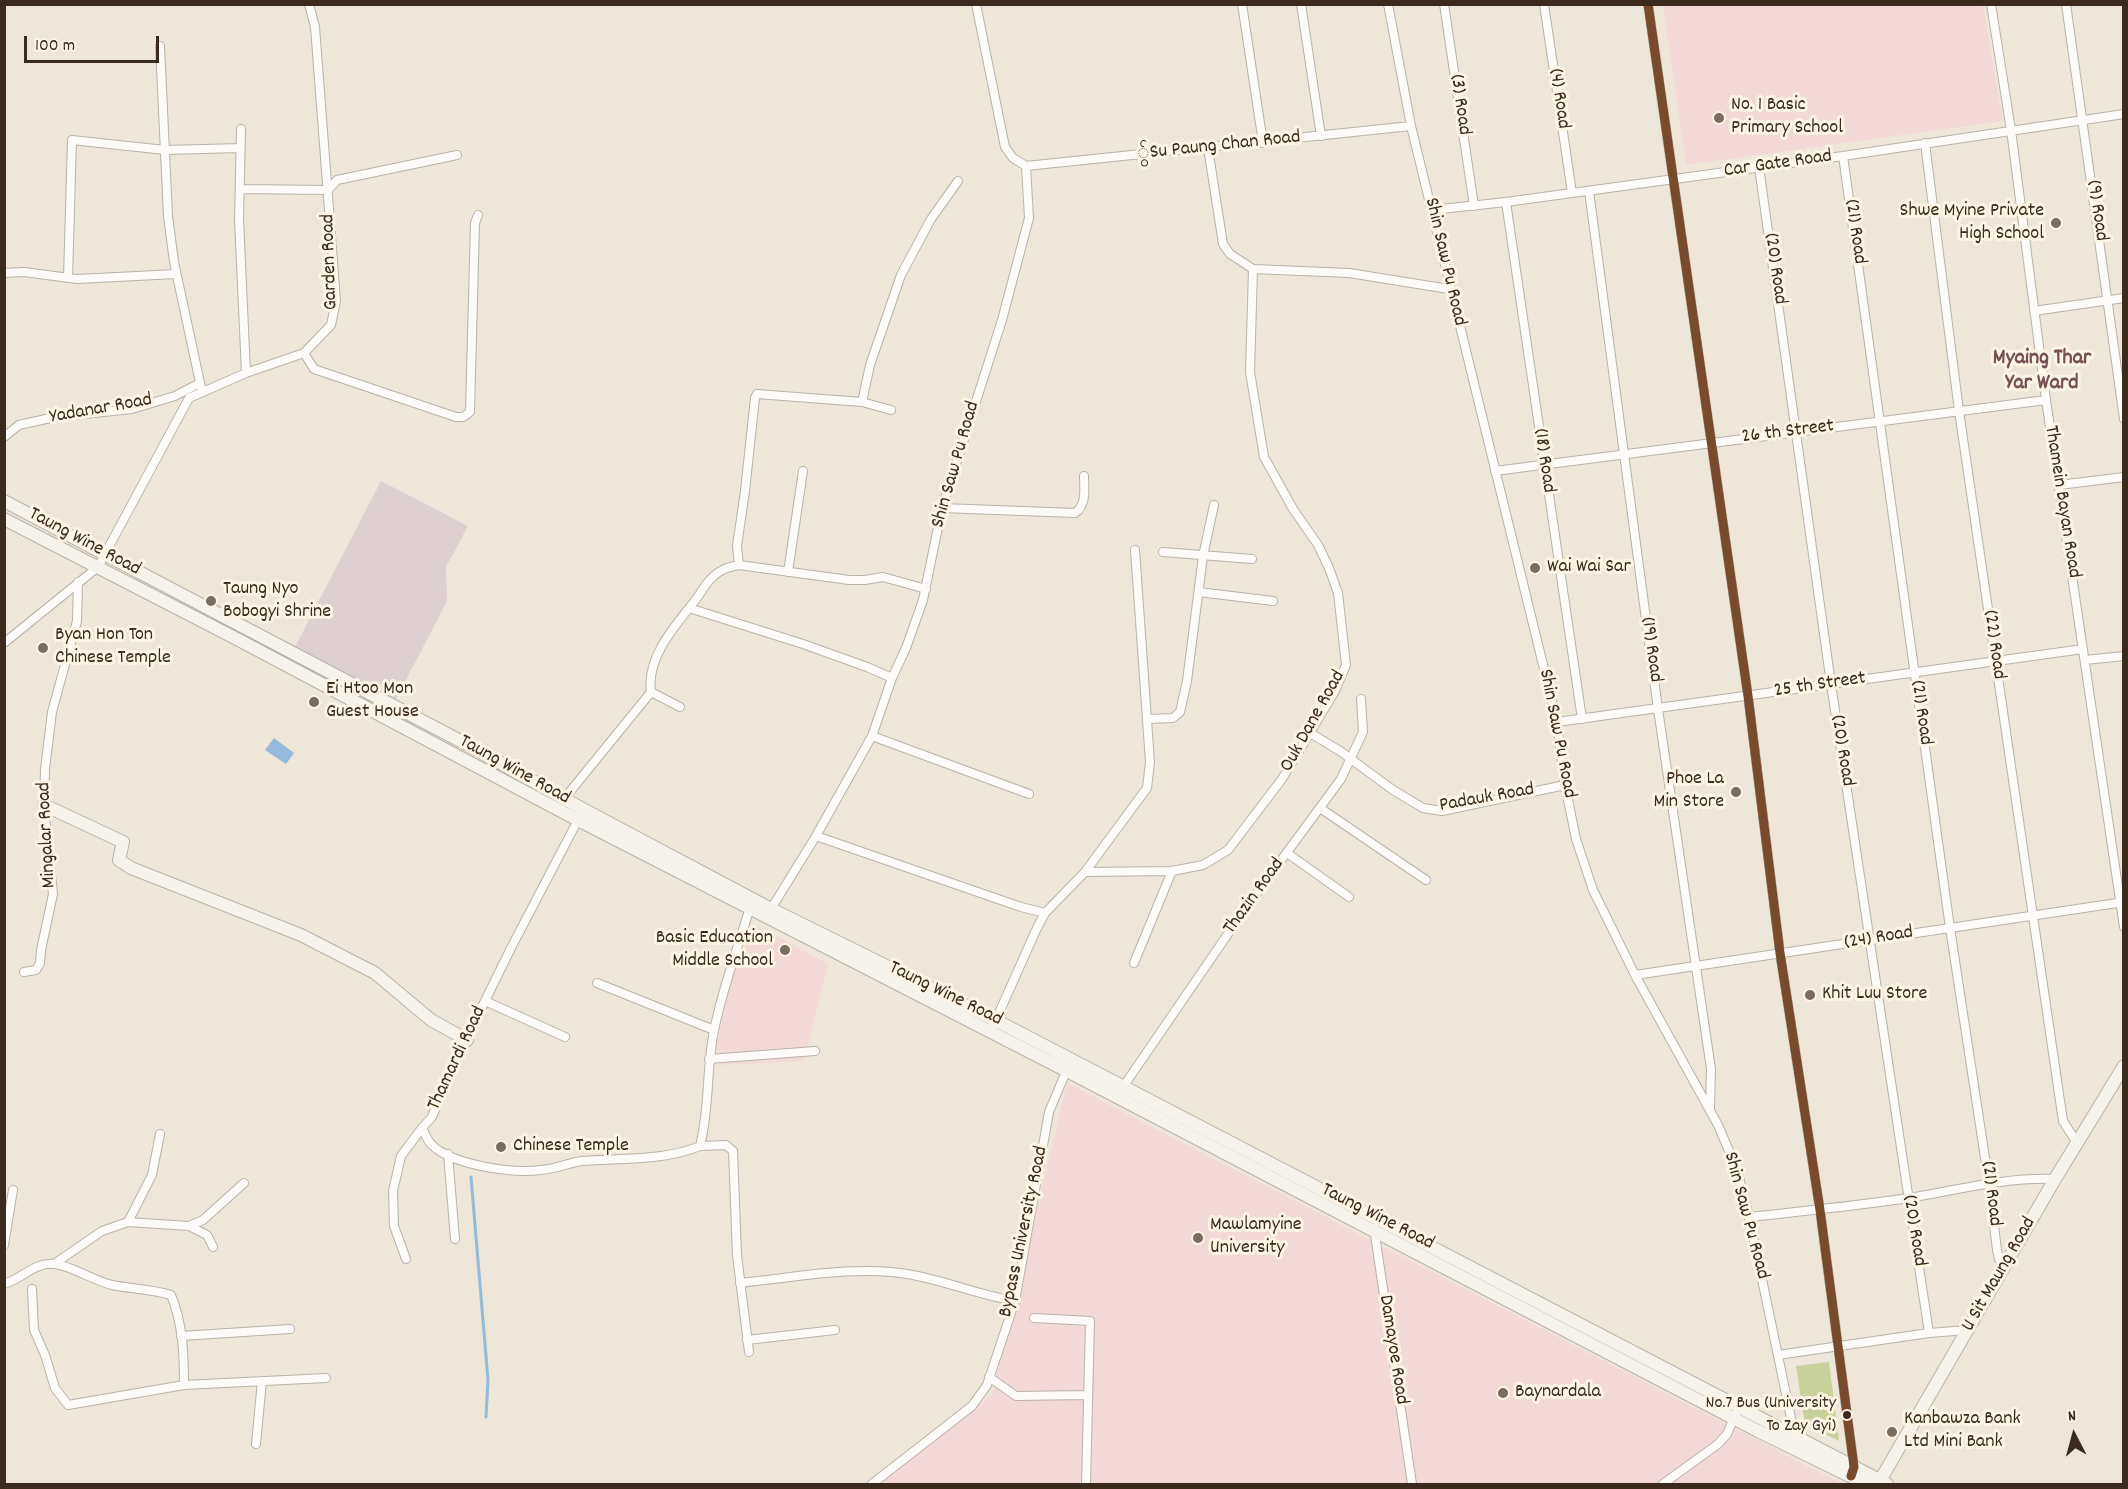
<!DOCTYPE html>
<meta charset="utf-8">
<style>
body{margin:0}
#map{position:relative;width:2128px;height:1489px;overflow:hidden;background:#eee6d9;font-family:Dekko,sans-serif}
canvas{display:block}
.frame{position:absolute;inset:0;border:6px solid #3b2a1e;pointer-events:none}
.north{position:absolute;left:2044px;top:1405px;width:60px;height:60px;-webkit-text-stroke:4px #fcf5e5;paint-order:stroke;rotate:354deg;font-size:16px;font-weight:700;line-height:24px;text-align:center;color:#3b2a1e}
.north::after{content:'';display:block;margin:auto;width:21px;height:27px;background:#3b2a1e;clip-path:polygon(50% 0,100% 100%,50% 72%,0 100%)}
.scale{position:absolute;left:24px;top:36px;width:135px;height:27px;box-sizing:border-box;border:3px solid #3b2a1e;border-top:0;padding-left:8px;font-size:18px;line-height:21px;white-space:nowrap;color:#3b2a1e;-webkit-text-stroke:4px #fcf5e5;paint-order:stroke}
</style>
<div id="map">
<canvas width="2128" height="1489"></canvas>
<div class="frame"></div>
<div class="north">N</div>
<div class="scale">100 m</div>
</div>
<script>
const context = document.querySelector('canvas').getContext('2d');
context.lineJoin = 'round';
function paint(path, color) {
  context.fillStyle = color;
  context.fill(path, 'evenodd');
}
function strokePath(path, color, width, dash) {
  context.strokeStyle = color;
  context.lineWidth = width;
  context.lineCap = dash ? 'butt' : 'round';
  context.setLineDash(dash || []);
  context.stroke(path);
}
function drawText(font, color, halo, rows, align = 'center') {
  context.font = font + ' Dekko,sans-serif';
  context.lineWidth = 6;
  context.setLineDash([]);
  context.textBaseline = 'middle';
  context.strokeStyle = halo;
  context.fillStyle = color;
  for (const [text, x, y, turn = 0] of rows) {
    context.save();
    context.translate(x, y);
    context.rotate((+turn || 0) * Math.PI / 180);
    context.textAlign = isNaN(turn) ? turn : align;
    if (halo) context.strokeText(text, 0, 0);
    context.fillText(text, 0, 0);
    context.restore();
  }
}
paint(new Path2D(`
 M1663,5H1983L2003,121L1686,165Z
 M756,925L828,964L804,1061L715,1065L720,1029L732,974Z
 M1067,1083L1842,1484H879L993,1393Z`), '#f2d9d8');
paint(new Path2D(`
 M381,481L468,526L446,567L447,601L395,701L294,649Z`), '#decfd1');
paint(new Path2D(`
 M1829,1362L1839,1441L1805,1424L1796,1366Z`), '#c8d199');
paint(new Path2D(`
 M274,738L294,753L286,764L265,750Z`), '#94bbdc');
strokePath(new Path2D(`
 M471,1177L488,1380L486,1417`), '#94bbdc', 3);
const street = new Path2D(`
 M976,4L1005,147L1013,158L1026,166L1411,126
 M1242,4L1263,143
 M1301,4L1321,136
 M1388,4L1411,126L1557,722L1565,785L1576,839L1593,890L1635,975L1718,1125L1737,1170L1749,1217L1795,1437
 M1444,4L1474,206
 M1544,4L1572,193
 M1648,4L1748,696L1780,953L1820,1210L1854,1467L1853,1470
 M1991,4L2011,130L2046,400L2124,927
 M2066,4L2124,419
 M160,46L168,216L174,262L202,392
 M241,129L239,219L246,373
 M1925,143L1959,411L2063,1121L2077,1143
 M1208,148L1223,244L1230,254L1253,269L1349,273L1449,289
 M1843,156L1950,928L1989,1184L1997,1250L1999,1259L2005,1269
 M1759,167L1831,684L1929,1333
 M240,189L328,190L337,180L457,155
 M1589,191L1658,709L1711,1069L1710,1109
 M1506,202L1582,719
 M1432,210L1506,202L1843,156L2124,114
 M4,273L24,272L77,279L176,274
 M68,278L72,140L165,150L240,148
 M2034,311L2124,298
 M304,353L314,369L456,417H463L470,412L475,223L478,215
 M862,402L870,365L901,275L931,219L958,181
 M4,437L19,425L55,417L132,409L175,396L200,383
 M1495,471L2046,400
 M2059,485L2124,477
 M942,508L1075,513C1087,505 1084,489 1084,476
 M1163,552L1252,559
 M739,565L737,546L745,491L755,398L757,394L862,402L891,410
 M788,572L803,471
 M1199,592L1273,601
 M689,608L803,644L867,667L892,678
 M4,643L98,567L189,398L246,373L304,353L331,325L336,301L315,27L309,4
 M2085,660L2124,656
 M680,707L651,692C646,656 677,624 697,598C702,591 707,581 714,576C721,569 729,567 739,565L849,580H865L883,577L926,589
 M1148,719L1173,718L1180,712L1187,681L1203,556L1214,505
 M1557,722L2083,649
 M1310,733L1340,751L1393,790L1423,808L1442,811L1565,785
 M872,736L1029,794
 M564,799L651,692
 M1320,808L1426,880
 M579,818L512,946L452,1068L432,1117L422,1128C425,1133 427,1140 431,1144C451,1165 513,1174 541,1170C555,1169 568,1163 582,1161C620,1158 664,1161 700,1146C710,1108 706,1069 714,1031C722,989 738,948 750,907
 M816,836L1021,907L1045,913
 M1287,853L1349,897
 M1085,872L1172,871L1203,865L1228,850L1282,779L1335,691L1346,665L1338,593L1329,568L1318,545L1293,509L1264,457L1250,372L1253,269
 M771,909L816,836L872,736L892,678L906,648L923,600L942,508L1002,320L1029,218L1026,166
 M1134,963L1172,871
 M24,972L36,970L40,963L41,950L53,894L44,808L45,769L52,712L77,621L78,582
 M1635,975L2124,902
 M597,983L714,1030
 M485,1001L565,1037
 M994,1024L1037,928L1045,913L1085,872L1147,788L1150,762L1135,550
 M709,1059L815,1051
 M1123,1087L1243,912L1341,779L1363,732L1361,699
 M700,1146L726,1145L733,1151L737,1255L749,1352
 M448,1154L455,1239
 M1749,1217C1802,1211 1856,1206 1909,1198C1957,1190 2006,1177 2055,1179
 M128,1222L189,1226L207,1235L213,1247
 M189,1226L203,1220L244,1183
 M1374,1228L1412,1484
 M4,1245L13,1190
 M406,1259L394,1226L393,1191L401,1156L422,1128
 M54,1264L102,1231L128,1222L152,1175L160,1134
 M740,1283C792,1278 856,1265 907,1274C944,1280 978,1295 1015,1301
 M4,1284C22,1279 34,1262 55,1264C72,1266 94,1281 112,1285C132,1289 151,1289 171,1295C183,1324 184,1354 184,1385
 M32,1289L34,1330L45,1355L55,1388L68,1405L184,1385L326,1378
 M1034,1318L1090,1321L1086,1484
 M181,1336L290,1329
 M747,1340L835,1330
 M1778,1355L1929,1333L1968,1330
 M989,1377L1016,1396L1088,1395
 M256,1444L262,1381
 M872,1484L972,1406L987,1385L1015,1301L1049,1112L1068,1067
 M1663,1484L1718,1444L1727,1434L1736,1413`);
const secondary = new Path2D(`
 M4,501L470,746L581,808L771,909L997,1021L1887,1484
 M4,519L235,638L578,820L1067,1071L1758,1431L1866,1484
 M44,805L123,842L119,860L131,868L301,935L375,973L431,1020L467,1040
 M1878,1484L2055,1179L2124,1066`);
strokePath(street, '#b9b3a9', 10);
strokePath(secondary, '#b9b3a9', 14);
strokePath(street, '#fcfbf9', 8);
strokePath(secondary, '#f6f2ec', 12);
strokePath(new Path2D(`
 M1648,4L1748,696L1780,953L1820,1210L1854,1467L1851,1476`), '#7a4b2a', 9);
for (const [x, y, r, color] of [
 [1719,118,6,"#7a6c5f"],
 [2056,223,6,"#7a6c5f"],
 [1535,568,6,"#7a6c5f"],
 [211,601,6,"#7a6c5f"],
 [43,648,6,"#7a6c5f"],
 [314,702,6,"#7a6c5f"],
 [1736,792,6,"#7a6c5f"],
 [785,950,6,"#7a6c5f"],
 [1810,995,6,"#7a6c5f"],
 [501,1147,6,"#7a6c5f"],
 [1198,1238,6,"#7a6c5f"],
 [1503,1393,6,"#7a6c5f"],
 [1847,1415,5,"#3b2a1e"],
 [1892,1432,6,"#7a6c5f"]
]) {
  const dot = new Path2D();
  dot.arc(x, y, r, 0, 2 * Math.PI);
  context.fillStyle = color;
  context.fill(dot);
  strokePath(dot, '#fcf5e5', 2);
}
drawText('18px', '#3b2a1e', '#fcf5e5', [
 ["No.7 Bus (University",1836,1405],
 ["To Zay Gyi)",1836,1428]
], 'right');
drawText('20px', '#3b2a1e', '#fcf5e5', [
 ["(4) Road",1558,99,82],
 ["(3) Road",1459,105,82],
 ["်ွSu Paung Chan Road",1219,147,-6],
 ["Car Gate Road",1778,165,-8],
 ["(9) Road",2096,211,82],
 ["(21) Road",1854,232,82],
 ["Garden Road",331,262,-92],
 ["Shin Saw Pu Road",1444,262,77],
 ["(20) Road",1774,269,82],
 ["Yadanar Road",101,410,-10],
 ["26 th Street",1788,433,-7],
 ["(18) Road",1543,461,82],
 ["Shin Saw Pu Road",957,465,-74],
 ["Thamein Bayan Road",2061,502,81],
 ["Taung Wine Road",84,543,28],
 ["(22) Road",1993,645,82],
 ["(19) Road",1650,650,82],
 ["25 th Street",1820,686,-8],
 ["(21) Road",1920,713,82],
 ["Ouk Dane Road",1314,722,-61],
 ["Shin Saw Pu Road",1556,734,79],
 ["(20) Road",1841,751,81],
 ["Taung Wine Road",514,771,29],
 ["Padauk Road",1487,799,-10],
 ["Mingalar Road",48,835,-93],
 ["Thazin Road",1255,897,-54],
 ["(24) Road",1879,939,-9],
 ["Taung Wine Road",945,995,26],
 ["Thamardi Road",458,1059,-65],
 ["(21) Road",1990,1194,83],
 ["Shin Saw Pu Road",1745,1216,75],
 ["Taung Wine Road",1377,1218,27],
 ["(20) Road",1913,1231,81],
 ["Bypass University Road",1025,1232,-78],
 ["U Sit Maung Road",2000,1275,-60],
 ["Damayoe Road",1392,1350,81]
]);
drawText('20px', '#3b2a1e', '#fcf5e5', [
 ["No. 1 Basic",1731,106],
 ["Primary School",1731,129],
 ["Shwe Myine Private",2044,212,"right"],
 ["High School",2044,235,"right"],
 ["Wai Wai Sar",1547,568],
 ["Taung Nyo",223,590],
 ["Bobogyi Shrine",223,613],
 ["Byan Hon Ton",55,636],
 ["Chinese Temple",55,659],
 ["Ei Htoo Mon",326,690],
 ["Guest House",326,713],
 ["Phoe La",1724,780,"right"],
 ["Min Store",1724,803,"right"],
 ["Basic Education",773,939,"right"],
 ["Middle School",773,962,"right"],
 ["Khit Luu Store",1822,995],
 ["Chinese Temple",513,1147],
 ["Mawlamyine",1210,1226],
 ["University",1210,1249],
 ["Baynardala",1515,1393],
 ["Kanbawza Bank",1904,1420],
 ["Ltd Mini Bank",1904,1443]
], 'left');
drawText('bold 22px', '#785157', '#fcf5e5', [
 ["Myaing Thar",2042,360],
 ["Yar Ward",2042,385]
]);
</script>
